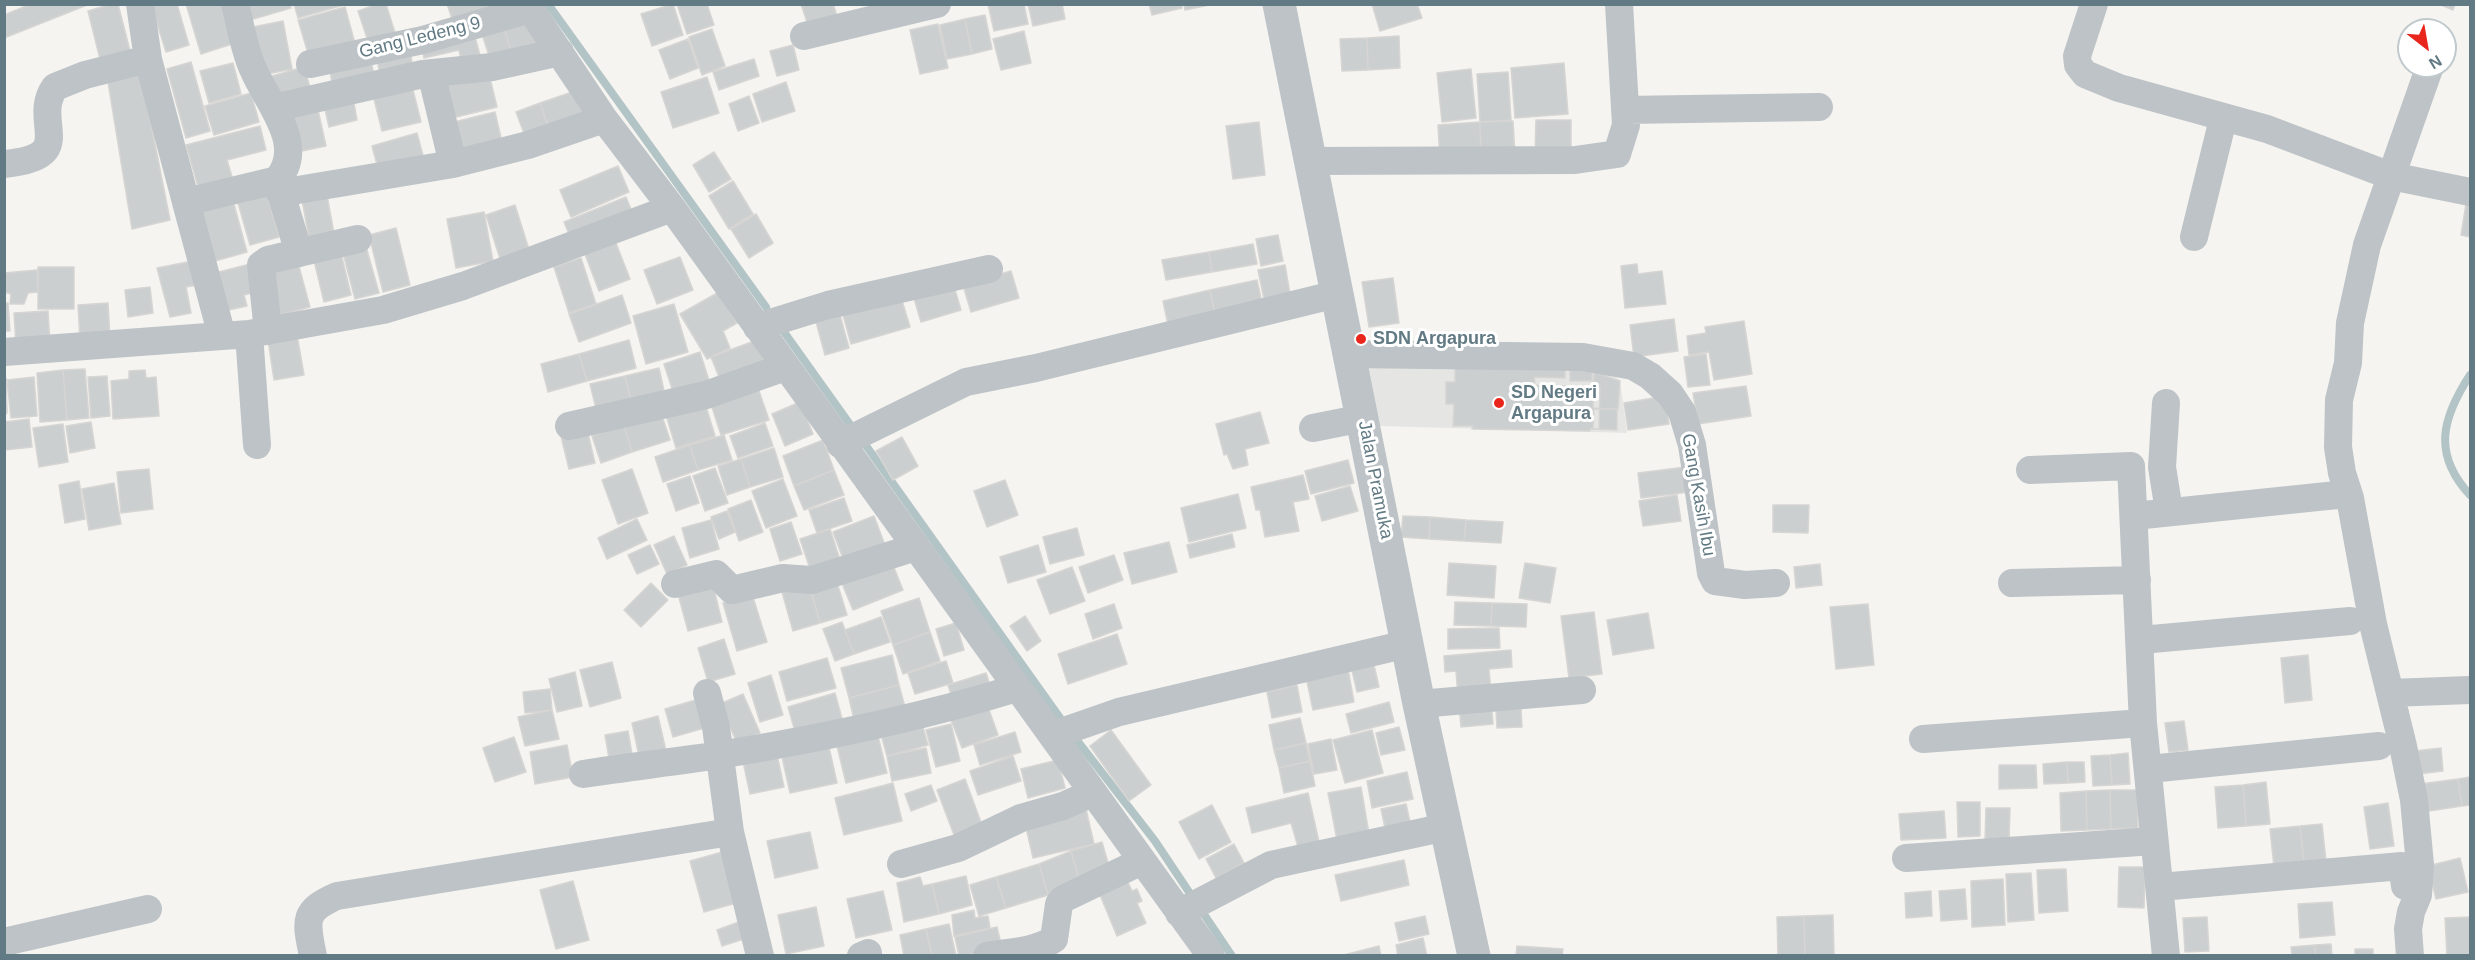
<!DOCTYPE html>
<style>
body{margin:0}
#map{position:relative;width:2475px;height:960px;overflow:hidden;background:#f5f4f0;font-family:Arial,sans-serif}
canvas{display:block}
.frame{position:absolute;inset:0;border:6px solid #627a83;pointer-events:none}
.north{position:absolute;left:2397px;top:18px;width:60px;height:60px;box-sizing:border-box;background:#fff;border:2px solid #c0cacd;border-radius:50%;rotate:149deg;font-size:16px;font-weight:700;line-height:24px;text-align:center;color:#627a83}
.north::after{content:'';display:block;margin:auto;width:21px;height:27px;background:#e9261c;clip-path:polygon(50% 0,100% 100%,50% 72%,0 100%)}
</style>
<div id="map">
<canvas width="2475" height="960"></canvas>
<div class="frame"></div>
<div class="north">N</div>
</div>
<script>
const context = document.querySelector('canvas').getContext('2d');
context.lineJoin = 'round';
function paint(path, color) {
  context.fillStyle = color;
  context.fill(path, 'evenodd');
}
function strokePath(path, color, width, dash) {
  context.strokeStyle = color;
  context.lineWidth = width;
  context.lineCap = dash ? 'butt' : 'round';
  context.setLineDash(dash || []);
  context.stroke(path);
}
function drawText(font, color, halo, rows, align = 'center') {
  context.font = font + ' Arial,sans-serif';
  context.lineWidth = 6;
  context.setLineDash([]);
  context.textBaseline = 'middle';
  context.strokeStyle = halo;
  context.fillStyle = color;
  for (const [text, x, y, turn = 0] of rows) {
    context.save();
    context.translate(x, y);
    context.rotate((+turn || 0) * Math.PI / 180);
    context.textAlign = isNaN(turn) ? turn : align;
    if (halo) context.strokeText(text, 0, 0);
    context.fillText(text, 0, 0);
    context.restore();
  }
}
paint(new Path2D(`
 M1366,358L1592,364L1620,380L1627,433L1379,426Z`), '#e5e6e4');
strokePath(new Path2D(`
 M548,4L766,307
 M784,332L854,430
 M2470,375C2442,418 2432,454 2470,495
 M862,440L1063,722
 M1072,734L1155,841L1191,895
 M1199,907L1232,956`), '#b3c4c6', 8);
const building = new Path2D(`
 M31,4H87V5L4,38V15Z
 M112,4H118L130,51L100,59L88,11Z
 M151,4H177L189,45L166,52Z
 M186,4H226L238,42L201,54Z
 M245,4H290L291,8L250,20Z
 M294,4H347L298,18Z
 M378,4H386L397,39L370,47L358,11Z
 M447,4H489L491,12L454,24Z
 M673,4L683,35L652,46L641,14Z
 M677,4H707L714,25L687,34Z
 M801,4H833L837,16L808,25Z
 M988,4H1024L1028,24L994,31Z
 M1028,4H1062L1065,19L1033,26Z
 M1149,4H1181L1182,8L1152,15Z
 M1184,4H1214L1185,10Z
 M1372,4H1417L1422,18L1380,31Z
 M2439,4H2455L2453,10Z
 M345,7L356,47L310,60L298,20Z
 M528,9L541,50L513,58L501,18Z
 M985,15L992,49L972,54L965,19Z
 M501,18L513,58L492,65L479,25Z
 M965,19L972,54L947,59L940,25Z
 M283,21L292,69L262,75L253,27Z
 M938,24L948,68L920,74L910,30Z
 M712,29L725,66L702,75L689,37Z
 M1024,31L1031,63L1001,70L993,39Z
 M474,33L481,59L462,64L459,50L424,58L421,45Z
 M1399,36L1400,68L1368,70L1367,38Z
 M1367,38L1368,70L1342,71L1340,39Z
 M688,39L698,68L670,79L659,50Z
 M408,44L415,75L382,83L375,51Z
 M793,45L799,70L777,76L770,51Z
 M369,52L376,84L334,93L328,61Z
 M754,59L759,76L719,90L713,72Z
 M191,62L210,131L186,138L167,69Z
 M233,63L241,94L209,103L200,71Z
 M1564,63L1568,114L1515,118L1511,68Z
 M304,67L312,94L280,104L272,76Z
 M140,68L170,220L132,229L107,76Z
 M1471,69L1476,118L1442,122L1437,73Z
 M1508,72L1511,120L1480,122L1477,74Z
 M489,74L497,107L448,119L441,85Z
 M707,77L719,113L673,128L661,92Z
 M786,82L795,111L762,122L753,94Z
 M412,86L421,122L382,131L373,95Z
 M578,90L589,122L551,135L540,103Z
 M251,93L259,122L214,135L205,106Z
 M749,96L759,123L738,131L729,104Z
 M353,98L357,120L329,127L324,105Z
 M540,103L551,135L528,144L516,112Z
 M318,110L326,146L297,152L289,116Z
 M495,112L502,142L458,153L450,123Z
 M1536,120H1571V154H1535Z
 M1513,121L1515,156L1481,158L1480,122Z
 M1259,122L1265,175L1233,179L1226,126Z
 M1480,122L1481,158L1440,160L1438,125Z
 M260,126L266,150L227,160L233,180L199,190L186,145Z
 M417,133L424,159L379,172L372,146Z
 M714,152L731,179L709,192L693,165Z
 M618,166L629,192L571,217L560,190Z
 M733,181L753,214L729,229L709,196Z
 M326,190L335,239L310,244L301,194Z
 M267,194L279,237L250,245L238,203Z
 M232,197L247,252L215,261L200,207Z
 M626,197L635,219L573,244L564,222Z
 M2466,204L2470,205V237L2461,235Z
 M515,205L531,256L502,265L486,215Z
 M484,212L493,261L456,268L447,219Z
 M756,214L773,243L749,258L731,229Z
 M396,228L410,285L383,292L369,235Z
 M1278,235L1283,261L1261,266L1256,239Z
 M614,238L630,279L599,291L583,249Z
 M365,243L379,293L355,299L342,249Z
 M1253,244L1257,264L1212,272L1209,252Z
 M340,249L351,295L324,302L313,256Z
 M1209,252L1212,272L1166,280L1162,260Z
 M680,257L693,290L657,304L644,270Z
 M581,258L596,304L569,313L554,267Z
 M193,261L198,285L186,287L191,313L170,317L157,268Z
 M254,263L260,291L244,295L247,306L224,311L215,273Z
 M298,263L310,307L276,316L264,272Z
 M1637,264L1638,274L1662,271L1666,304L1625,308L1621,266Z
 M1285,265L1290,294L1264,299L1258,270Z
 M38,267H74V309H38Z
 M37,270L38,292L28,293L24,304H10L11,294L4,292V273Z
 M1011,271L1019,298L971,312L963,285Z
 M1393,278L1399,323L1369,327L1362,282Z
 M1257,280L1262,303L1215,314L1210,290Z
 M953,283L961,310L921,322L913,295Z
 M150,287L153,313L128,317L125,290Z
 M1210,290L1215,314L1168,325L1163,301Z
 M719,292L737,323L723,331L730,348L707,359L680,314Z
 M900,294L910,327L851,344L842,311Z
 M622,295L631,323L579,342L569,314Z
 M4,303H8L10,331H4Z
 M108,303L110,338L80,340L78,305Z
 M674,304L688,352L646,364L633,316Z
 M48,311L50,343L16,346L14,313Z
 M840,315L849,348L825,355L816,322Z
 M1674,319L1678,351L1634,357L1630,325Z
 M1744,321L1752,374L1714,380L1709,352L1689,355L1687,336L1706,333L1705,327Z
 M297,335L304,375L274,380L268,340Z
 M629,340L636,368L587,381L579,354Z
 M757,340L768,370L723,387L711,357Z
 M700,352L711,387L675,398L664,364Z
 M579,354L587,381L548,392L541,364Z
 M1706,354L1710,385L1688,387L1684,357Z
 M1455,360L1565,363V378L1534,377L1535,385L1600,387L1599,429H1590V431L1472,429L1473,426H1453L1454,404H1446V382H1455Z
 M1570,365H1592V381H1570Z
 M659,368L666,400L633,409L625,376Z
 M85,369L89,418L67,420L63,370Z
 M63,370L67,420L40,422L37,373Z
 M145,370L146,378L156,377L159,416L113,419L111,381L129,379V371Z
 M1594,372L1620,381L1618,409L1593,408Z
 M107,376L110,416L91,418L88,377Z
 M625,376L633,409L598,417L590,384Z
 M34,377L37,416L11,418L7,380Z
 M4,378H6L7,413H4Z
 M1746,386L1751,416L1698,424L1693,393Z
 M758,388L769,420L721,435L711,404Z
 M1665,396L1669,424L1628,430L1624,403Z
 M800,402L813,434L785,446L772,414Z
 M705,403L715,436L676,448L666,415Z
 M1594,409H1617V430L1593,429Z
 M1260,412L1269,443L1245,449L1248,465L1233,469L1227,454L1224,455L1216,424Z
 M661,413L670,440L632,452L624,425Z
 M29,419L32,447L5,450L4,422Z
 M91,422L95,448L70,453L66,426Z
 M765,423L773,446L738,458L730,436Z
 M63,424L68,462L39,467L33,428Z
 M624,425L632,452L601,463L592,436Z
 M587,429L595,463L569,469L561,436Z
 M724,435L732,460L698,470L690,445Z
 M902,437L918,466L893,480L876,451Z
 M823,440L834,470L794,486L783,456Z
 M690,445L698,470L663,482L655,457Z
 M774,448L783,477L750,487L741,459Z
 M741,459L750,487L727,495L718,466Z
 M1348,460L1354,483L1311,494L1305,471Z
 M1686,467L1689,492L1641,498L1638,473Z
 M715,468L728,503L705,511L693,476Z
 M149,469L153,509L121,513L117,472Z
 M632,469L648,513L618,524L602,480Z
 M834,470L844,495L804,510L794,486Z
 M1303,475L1309,499L1293,502L1299,531L1265,537L1260,510H1256L1251,487Z
 M690,476L699,503L676,511L667,484Z
 M783,479L797,516L766,528L752,491Z
 M1005,480L1018,515L987,527L974,491Z
 M79,481L85,519L65,523L59,485Z
 M114,483L121,524L89,530L82,489Z
 M1350,486L1358,511L1322,521L1315,496Z
 M1238,494L1246,528L1189,542L1181,508Z
 M1677,495L1681,521L1643,526L1639,501Z
 M844,498L852,521L817,533L809,510Z
 M751,500L763,532L739,541L728,509Z
 M1773,505H1809L1808,533L1773,532Z
 M727,511L735,532L719,539L711,517Z
 M874,516L888,553L847,569L833,532Z
 M1403,516L1430,517L1429,539L1401,537Z
 M1430,517L1466,520L1464,541L1429,539Z
 M637,519L647,540L607,559L598,538Z
 M711,520L719,549L690,558L682,528Z
 M1466,520L1503,522L1501,543L1464,541Z
 M791,522L802,554L780,561L770,529Z
 M1077,528L1084,555L1050,564L1043,537Z
 M830,529L842,566L812,575L800,539Z
 M1232,534L1235,547L1190,558L1187,545Z
 M674,536L687,565L667,574L654,545Z
 M1169,542L1177,572L1132,584L1124,553Z
 M650,545L659,564L637,574L628,555Z
 M1038,545L1046,572L1008,583L1000,557Z
 M1114,555L1123,580L1088,593L1079,567Z
 M891,560L903,590L853,610L841,581Z
 M1449,563L1496,566L1494,598L1447,595Z
 M1525,563L1556,568L1550,603L1519,598Z
 M1820,564L1822,585L1796,588L1794,567Z
 M1072,567L1085,601L1050,614L1037,580Z
 M835,576L847,615L820,623L809,584Z
 M651,583L668,600L641,627L624,610Z
 M809,584L820,623L793,631L782,592Z
 M713,585L722,622L688,631L678,594Z
 M752,594L767,642L737,651L723,603Z
 M919,598L930,632L893,645L881,611Z
 M1455,602L1492,603L1491,626L1454,625Z
 M1492,603L1527,604L1526,627L1491,626Z
 M1114,604L1122,628L1093,639L1085,614Z
 M1868,604L1874,665L1836,669L1830,607Z
 M1594,612L1602,674L1569,678L1561,616Z
 M1648,613L1654,648L1613,655L1607,620Z
 M1025,616L1041,641L1027,651L1010,626Z
 M881,617L890,642L854,654L845,630Z
 M842,622L854,654L835,661L823,629Z
 M956,623L964,650L944,656L936,629Z
 M1499,628L1500,648L1448,649V629Z
 M930,632L940,661L903,674L893,645Z
 M1117,634L1127,664L1068,684L1058,654Z
 M724,639L735,674L708,682L698,648Z
 M1511,650L1512,667L1489,669L1491,693L1458,696L1456,671L1445,672L1444,656Z
 M892,655L899,685L849,698L841,668Z
 M2308,655L2312,700L2285,703L2281,658Z
 M827,658L836,688L787,701L779,672Z
 M946,661L953,683L915,694L908,673Z
 M1373,661L1379,687L1357,692L1351,666Z
 M612,662L621,698L590,707L580,670Z
 M1348,669L1354,702L1313,710L1306,677Z
 M575,672L582,706L557,712L549,679Z
 M986,673L992,692L954,704L948,685Z
 M771,675L783,715L760,722L748,683Z
 M899,685L906,711L855,724L849,698Z
 M1297,685L1302,712L1272,718L1267,692Z
 M550,689L552,710L525,713L523,692Z
 M835,693L843,722L796,735L788,707Z
 M743,694L760,733L737,743L720,704Z
 M699,699L708,727L673,737L665,709Z
 M1491,700L1493,724L1461,727L1459,704Z
 M1389,702L1394,722L1351,733L1346,714Z
 M987,704L998,735L962,748L950,717Z
 M1521,709L1522,727L1497,728L1496,710Z
 M552,710L559,739L525,746L518,717Z
 M658,716L667,755L640,761L632,723Z
 M920,717L928,745L887,756L879,727Z
 M1300,718L1306,743L1274,750L1269,725Z
 M2184,721L2188,750L2169,752L2165,723Z
 M951,724L960,761L936,767L926,730Z
 M1399,727L1405,750L1381,755L1376,733Z
 M1111,730L1151,785L1129,801L1090,746Z
 M1372,730L1383,773L1345,783L1333,740Z
 M628,731L633,760L610,764L605,735Z
 M1015,732L1021,752L980,765L974,745Z
 M878,736L887,773L846,783L837,746Z
 M514,737L526,772L495,782L483,748Z
 M1331,739L1337,770L1314,774L1308,744Z
 M1306,743L1310,761L1279,768L1274,750Z
 M567,745L573,777L535,784L530,752Z
 M829,747L837,783L790,793L782,757Z
 M926,748L931,773L892,781L887,756Z
 M2441,748L2443,771L2418,774L2415,751Z
 M776,750L784,787L750,794L742,757Z
 M2128,753L2130,784L2112,785L2110,755Z
 M2110,755L2112,785L2093,786L2091,756Z
 M1013,756L1021,781L978,795L970,771Z
 M1058,760L1065,788L1028,798L1021,769Z
 M1310,761L1315,786L1284,793L1279,768Z
 M2067,762H2084L2085,782L2068,783Z
 M2067,762L2068,783L2044,784L2043,764Z
 M1999,765H2036L2037,788L1999,789Z
 M1407,772L1413,799L1372,808L1367,781Z
 M2470,777V805L2462,806L2458,779Z
 M965,779L982,825L954,835L937,790Z
 M2458,779L2462,806L2416,813L2413,785Z
 M2266,782L2270,824L2246,826L2243,785Z
 M893,783L902,821L844,835L835,798Z
 M931,785L937,801L911,811L905,794Z
 M2243,785L2246,826L2218,828L2215,787Z
 M1361,787L1369,834L1337,840L1328,793Z
 M2110,790H2137L2138,828L2111,829Z
 M2110,790L2111,829L2087,830L2086,791Z
 M2086,791L2087,830L2061,831L2060,793Z
 M1308,793L1319,842L1298,847L1291,823L1252,833L1246,808Z
 M1957,802H1980V836L1958,837Z
 M2388,803L2394,846L2370,849L2364,807Z
 M1406,804L1410,822L1385,828L1381,809Z
 M1212,805L1231,842L1199,859L1179,822Z
 M1986,808H2010L2009,841H1985Z
 M1086,809L1094,844L1033,858L1025,823Z
 M1944,811L1946,838L1901,840L1899,814Z
 M2322,824L2326,861L2304,863L2300,826Z
 M2300,826L2304,863L2274,867L2270,829Z
 M810,832L818,868L775,878L767,841Z
 M1102,842L1111,873L1080,883L1071,851Z
 M1234,844L1244,863L1216,878L1206,859Z
 M726,851L740,902L704,912L690,861Z
 M1071,851L1080,883L1048,895L1039,864Z
 M2460,858L2468,892L2436,899L2428,866Z
 M1404,860L1409,885L1341,901L1335,875Z
 M1039,864L1048,895L1006,908L996,877Z
 M2119,867H2145L2144,908L2118,907Z
 M2066,869L2068,911L2039,913L2037,870Z
 M2031,873L2034,920L2008,922L2006,874Z
 M966,876L972,905L939,914L932,884Z
 M920,877L923,886L932,884L939,914L904,922L897,883Z
 M996,877L1006,908L979,916L970,885Z
 M1126,878L1132,891L1137,889L1142,901L1137,903L1146,923L1117,936L1098,890Z
 M2003,879L2005,925L1972,927L1971,881Z
 M573,881L589,940L556,949L540,890Z
 M1965,889L1967,919L1941,921L1939,891Z
 M883,891L892,930L856,938L847,899Z
 M1931,891L1932,916L1906,918L1905,893Z
 M2332,902L2335,935L2300,938L2298,904Z
 M816,907L824,946L786,954L778,915Z
 M974,910L975,918L988,916L990,928L954,936L952,915Z
 M1833,915L1834,956H1805L1804,916Z
 M1425,916L1429,934L1399,941L1395,923Z
 M1804,916L1805,956H1778L1777,917Z
 M2207,917L2209,951L2185,952L2183,918Z
 M2470,917V956H2447L2445,918Z
 M744,920L750,937L722,946L717,930Z
 M949,924L956,956H932L926,929Z
 M997,927L1002,948L959,956L955,937Z
 M926,929L932,956H904L900,935Z
 M1423,938L1427,956H1398L1396,945Z
 M2331,944L2332,956H2315V945Z
 M2315,945V956H2292L2291,947Z
 M1379,946L1381,956H1340Z
 M1517,946L1563,949L1562,956H1516Z
 M2355,949H2373V956H2355Z`);
paint(building, '#cccfd0');
strokePath(building, '#d6d5d3', 1.5);
strokePath(new Path2D(`
 M140,4L148,59L186,202L277,180L299,253
 M235,4C241,26 244,51 254,71C269,105 307,146 277,180
 M527,4L604,119L672,208L1211,956
 M2094,4L2077,56L2078,65L2085,74L2119,88L2267,129L2391,176L2470,192
 M804,36L937,4
 M310,64L423,40L530,9
 M431,73L453,164
 M274,108L423,74L492,67L560,52
 M1625,110L1819,107
 M1310,161L1575,160L1617,154L1626,125L1619,4
 M4,164C81,157 30,122 55,87L85,75L148,59
 M280,193L453,164L528,145L604,119
 M186,202L222,336
 M2194,237L2223,119
 M757,327L828,305L989,269
 M268,331L261,265L268,260L358,239
 M249,334L257,445
 M4,352L249,334L383,310L463,286L672,208
 M1350,354L1583,357L1633,366L1650,376L1670,394L1682,412L1692,445L1711,573L1715,581L1745,585L1776,583
 M2166,403L2162,467L2169,511
 M569,426L706,395L785,367
 M1313,428L1363,418
 M840,444L966,382L1036,368L1337,294
 M2030,470L2131,466L2143,723L2166,956
 M2134,516L2337,495
 M2012,583L2137,580
 M675,584L716,574L732,590L783,578L812,580L916,547
 M2141,640L2350,621
 M707,693L716,727L730,832L760,956
 M2390,693L2470,690
 M1419,704L1582,690
 M1053,735L1119,712L1407,644
 M1923,739L2143,723
 M2149,769L2379,746
 M583,774C628,767 674,762 719,755C818,739 920,718 1017,688
 M1906,858L2154,841
 M901,864L958,848L1021,818L1063,806L1092,793
 M2160,887L2402,866L2405,886
 M1179,913L1271,865L1446,827
 M4,942L148,909
 M313,956C306,921 302,911 337,896L730,832
 M861,956L868,953
 M987,956C1008,952 1035,952 1054,939L1059,904L1063,899L1142,861
 M2410,956L2408,929L2411,912L2418,895L2420,865L2414,800L2403,746L2373,624L2350,498L2342,473L2338,447L2339,400L2348,363L2350,323L2367,245L2430,66`), '#bdc3c6', 28);
strokePath(new Path2D(`
 M1279,4L1419,704L1474,956`), '#bdc3c6', 33);
for (const [x, y, r, color] of [
 [1361,339,6,"#e9261c"],
 [1499,403,6,"#e9261c"]
]) {
  const dot = new Path2D();
  dot.arc(x, y, r, 0, 2 * Math.PI);
  context.fillStyle = color;
  context.fill(dot);
  strokePath(dot, '#fff', 2);
}
drawText('18px', '#627a83', '#fff', [
 ["Gang Ledeng 9",420,38,-14],
 ["Jalan Pramuka",1375,480,79],
 ["Gang Kasih Ibu",1698,495,80]
]);
drawText('bold 18px', '#627a83', '#fff', [
 ["SDN Argapura",1373,339],
 ["SD Negeri",1511,393],
 ["Argapura",1511,414]
], 'left');
</script>
